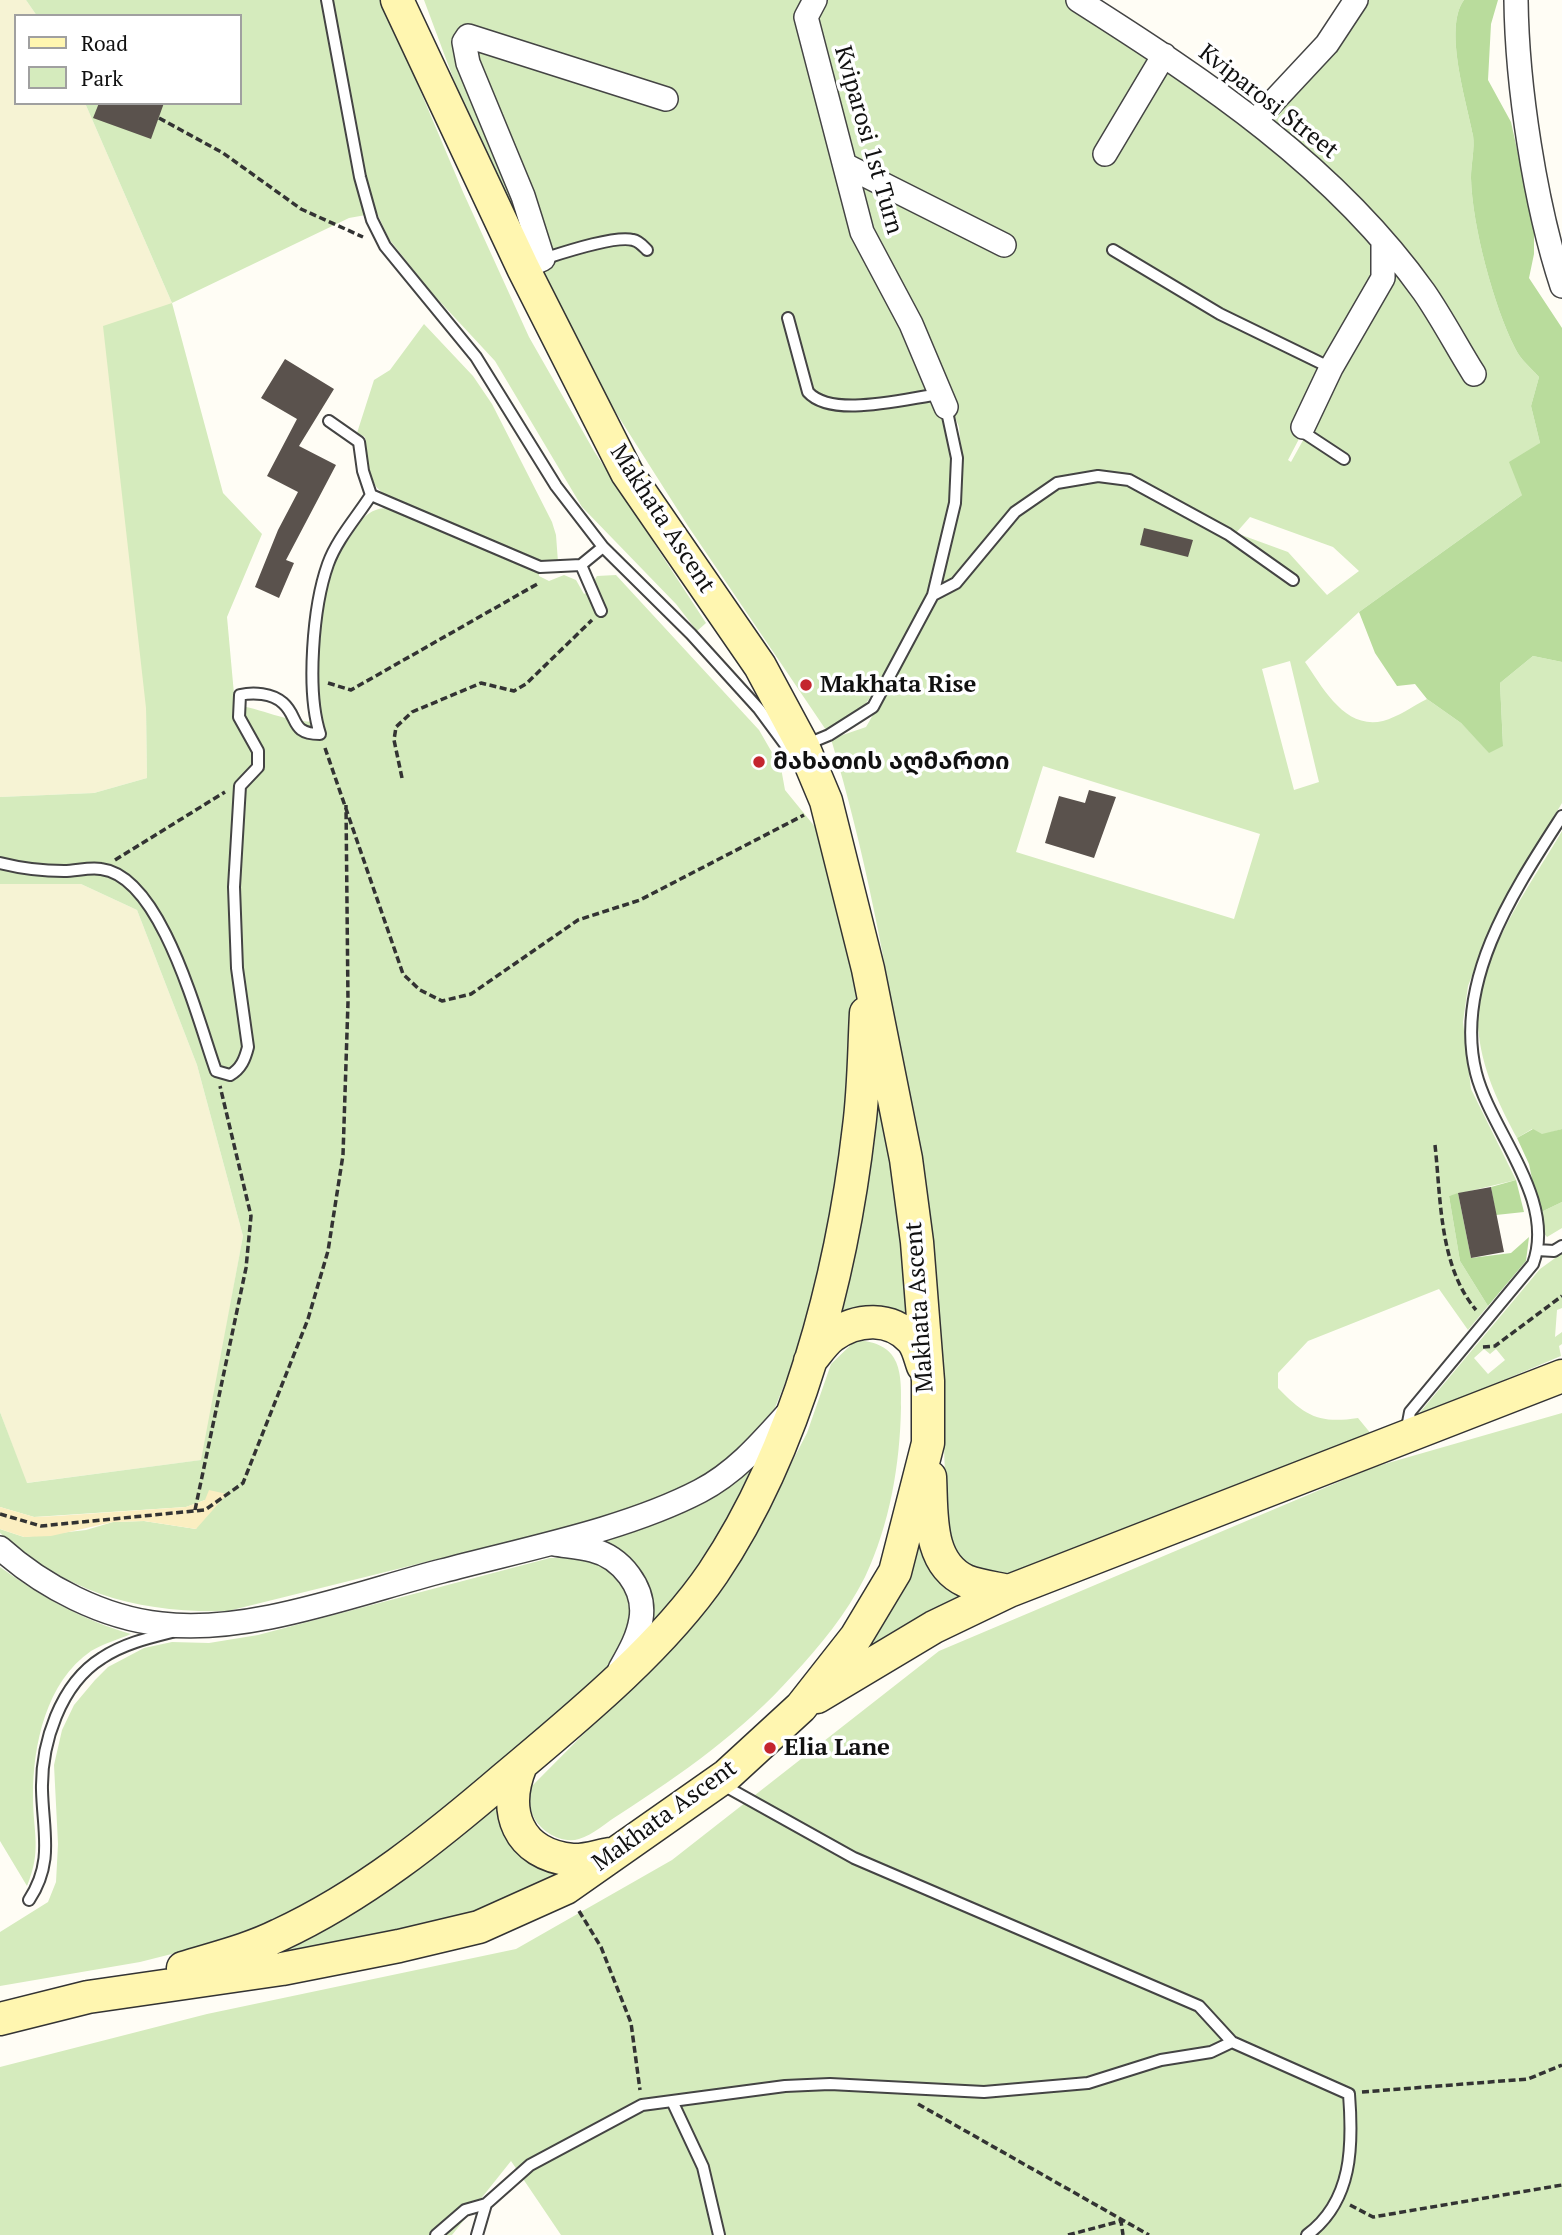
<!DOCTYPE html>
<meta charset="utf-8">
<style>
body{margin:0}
#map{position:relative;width:1562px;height:2235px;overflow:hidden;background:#fffdf5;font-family:"PT Serif",serif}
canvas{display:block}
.legend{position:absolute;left:14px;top:14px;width:228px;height:91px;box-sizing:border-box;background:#fff;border:2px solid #a0a0a0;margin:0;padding:9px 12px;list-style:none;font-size:21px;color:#111}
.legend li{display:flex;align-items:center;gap:14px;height:35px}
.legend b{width:35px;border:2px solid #a0a0a0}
</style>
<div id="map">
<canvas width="1562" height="2235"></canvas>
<ul class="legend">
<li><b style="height:9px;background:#fff6b0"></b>Road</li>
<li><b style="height:19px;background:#d5ebbd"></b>Park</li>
</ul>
</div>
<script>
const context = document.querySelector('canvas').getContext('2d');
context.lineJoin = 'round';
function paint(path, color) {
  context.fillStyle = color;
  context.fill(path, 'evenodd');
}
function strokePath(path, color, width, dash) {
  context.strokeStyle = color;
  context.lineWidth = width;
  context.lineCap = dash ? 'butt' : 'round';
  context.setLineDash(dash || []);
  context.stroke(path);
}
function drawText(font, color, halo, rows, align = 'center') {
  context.font = font + ' "PT Serif","Noto Sans Georgian",serif';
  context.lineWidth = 7;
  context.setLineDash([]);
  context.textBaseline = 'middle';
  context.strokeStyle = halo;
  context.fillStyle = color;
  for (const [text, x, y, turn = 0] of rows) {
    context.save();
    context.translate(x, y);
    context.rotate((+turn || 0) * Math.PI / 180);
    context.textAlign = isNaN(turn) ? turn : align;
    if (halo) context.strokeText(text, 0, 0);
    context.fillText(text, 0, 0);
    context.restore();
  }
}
paint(new Path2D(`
 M0,0H26L37,16H16V103H85L172,303L146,708L147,778L94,793L0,797Z
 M0,884H81L137,910L197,1065L243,1236L202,1460L26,1483L0,1412Z`), '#f6f3d4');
paint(new Path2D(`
 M26,0H382L463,192L529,337L594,451L706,623L697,631L676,604L582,507L495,361L431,292L389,239L377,213L349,218L172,303L223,493L262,534L227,617L235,705C265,709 291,725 322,721C315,681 316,610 330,571C335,558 344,546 352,534C360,520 370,507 389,508L539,571V576L549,581L564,575L576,580L584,594L594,589L593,582L597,576L616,575L759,730L781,768L785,790L820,833L852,931L858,1030L857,1123L813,1314L774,1410L757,1440L696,1489L587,1522L228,1611C136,1613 70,1594 0,1533V1529L24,1537L86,1530L113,1522L144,1521L196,1529L205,1500L186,1507L34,1517L0,1507V1412L27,1483L201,1460L243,1236L197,1065L137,910L81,884H0V797L94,793L147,778L146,708L103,326L172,303L85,103H240V16H37Z
 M424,0H1078L1256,120L1356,0H1464C1443,28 1467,103 1473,135C1475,149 1471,164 1471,178C1472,225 1494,307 1515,348C1520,359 1531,368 1539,377L1531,406L1540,443L1522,495L1359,612L1305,662C1323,688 1345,730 1383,721C1398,717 1413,706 1427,699L1461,723L1489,752L1503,745L1500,683L1533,656L1562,662V803L1508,894L1488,935L1468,986L1463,1022L1471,1089L1516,1180L1449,1196L1460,1261L1488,1306L1468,1330L1439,1289L1308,1341L1278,1373V1388C1305,1416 1319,1424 1358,1418L1372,1435L1015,1580L986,1575L952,1556C941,1480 946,1404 939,1328C932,1245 918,1162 905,1081C886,965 865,851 831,739L866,727L918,637L938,589L960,501L962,460L959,427L925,343L872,264L916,368L943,408L954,457L952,504L929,595L891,667L858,715L826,730L688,526L594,378L477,142ZM1383,242L1389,285L1291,462L1288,460L1383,278ZM1250,517L1333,547L1359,571L1327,595L1288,552L1236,533ZM1290,661L1319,782L1294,790L1262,669ZM1043,766L1260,834L1234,919L1016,852Z
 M424,324L473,376L492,404L552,522L556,535L558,562L541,561C510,548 389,508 375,485C367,471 366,453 365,437L357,433L374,380L390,370Z
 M1562,831V1129L1542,1135L1532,1129L1517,1138C1498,1103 1481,1067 1478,1027C1474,961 1530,886 1562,831Z
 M876,1056L914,1326C882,1315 859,1298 829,1321Z
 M1562,1202V1228L1547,1237L1543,1232L1539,1213Z
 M1562,1253V1308L1557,1310L1555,1337L1562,1332V1344L1559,1346L1561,1356L1416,1417L1540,1269ZM1484,1349L1490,1354L1496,1349L1505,1360L1488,1374L1474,1358Z
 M856,1340C900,1343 902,1369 901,1407C900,1464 890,1524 865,1577C847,1613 820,1646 793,1675C743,1731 682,1774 620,1814C608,1821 593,1835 579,1839C560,1845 534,1828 531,1809C529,1802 531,1794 531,1787L659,1658L764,1516L807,1433L831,1364Z
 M1562,1413V2235H561L511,2161L452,2235H0V2067L207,2014L516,1949L672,1860L939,1651L1374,1467Z
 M753,1463L719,1544L654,1627C647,1563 636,1552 573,1539Z
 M923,1510L985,1596L825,1686Z
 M550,1558H587L613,1569L630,1593L636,1620L627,1644L589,1688L509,1767L334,1890L239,1937L140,1962L0,1986V1932L48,1902L56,1882L58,1844L54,1765L62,1730L74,1705L95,1680L108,1667L144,1648L172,1642L209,1643L258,1635Z
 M0,1567C42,1597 82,1620 131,1634C119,1639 103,1644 91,1651C46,1682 33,1745 33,1796C33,1833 42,1850 27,1886L0,1841Z
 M500,1800L561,1873L354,1968L259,1959Z`), '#d5ebbd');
paint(new Path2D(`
 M1464,0H1498L1491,24L1488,80L1511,122L1534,227V254L1529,278L1562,328V662L1533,656L1500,683L1503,746L1489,753L1461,723L1427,699L1415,684L1397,686L1375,653L1359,612L1522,495L1509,462L1540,443L1531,406L1539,377C1531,368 1520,359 1515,348C1494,307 1472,225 1471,178C1471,164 1475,149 1473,135C1467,103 1443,28 1464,0Z
 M1533,1129L1542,1134L1562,1129V1202L1539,1213L1529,1164L1517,1138Z
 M1516,1180L1524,1212L1496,1215L1491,1187Z
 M1458,1193L1471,1258L1511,1253L1529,1237L1526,1261L1488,1306L1460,1261L1449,1196Z`), '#b9dc9c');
paint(new Path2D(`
 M209,1490L227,1494L196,1529L144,1521L113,1522L51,1536L24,1537L0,1529V1507L34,1517L56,1516L186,1507L205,1500Z`), '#fbeec1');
paint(new Path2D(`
 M99,103H164L151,139L93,118Z
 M285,359L334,389L299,446L336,465L286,560L294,563L279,598L255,587L278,530L298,492L267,476L297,419L261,398Z
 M1144,528L1193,540L1188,557L1140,545Z
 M1089,790L1116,797L1094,858L1045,843L1059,796L1085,803Z
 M1491,1187L1504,1252L1471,1258L1458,1193Z`), '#5a524d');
const lane = new Path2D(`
 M327,0L360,177L372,220L385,246L476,357L556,486L603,547L691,634L759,709L790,751
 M1113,250L1220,314L1331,368
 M543,259C562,253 615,235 633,240C639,241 643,246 647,250
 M788,318L808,392C832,419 907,398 941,394
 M1303,427L1302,430L1306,434L1344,459
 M371,495L540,567L581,565L603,547
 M581,565L601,611
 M933,595L956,583L1015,512L1057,483L1098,476L1129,480L1228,534L1293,580
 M805,745L829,735L873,707L933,595L955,503L957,458L946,407
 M0,863C20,868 43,871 64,871C76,871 89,867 101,869C162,876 198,1021 216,1071L230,1075C241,1069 245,1059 248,1047L237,968L234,887L240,786L258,767V751L239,717L240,695C253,692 272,693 283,703C299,717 290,734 320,734C306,691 313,606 328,564C337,539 357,517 371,495L363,471L359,442L329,421
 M1537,1250L1554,1251L1562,1246
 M1406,1433L1410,1412L1533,1264C1557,1199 1491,1132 1476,1073C1453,981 1515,889 1562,816
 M29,1900C54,1862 43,1832 42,1790C41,1744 60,1684 102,1658C123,1644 148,1638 172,1632
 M1232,2042L1349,2094C1353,2145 1353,2201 1307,2235
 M672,2101L703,2167L719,2235
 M436,2235L465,2210L486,2204
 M477,2235L486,2204L530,2165L642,2105L785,2086L830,2084L984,2092L1088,2083L1161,2060L1211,2052L1232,2042L1199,2006L854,1858L723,1785`);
const street = new Path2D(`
 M815,0L806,17L862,232L911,324L946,407
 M1078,0C1207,82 1334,166 1424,292C1442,318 1457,347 1474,374
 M1516,0C1517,86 1535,204 1562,286
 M1256,120L1327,44L1356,0
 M1105,154L1164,55
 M845,165L1004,245
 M523,268L543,259L523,196L468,63L464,42L468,36L666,99
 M1303,427L1331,368L1383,278V241
 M554,1544C566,1546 579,1547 592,1550C621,1557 646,1588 641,1619C638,1638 629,1653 620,1669
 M0,1548C43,1587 104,1618 161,1624C248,1635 357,1593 442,1571C524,1549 625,1530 700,1491C735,1473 761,1443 787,1414`);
const secondary = new Path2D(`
 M810,1361C817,1353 823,1343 832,1336C857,1318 891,1316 912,1340C918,1347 920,1358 923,1366
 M930,1477C932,1513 927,1563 966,1581C978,1586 995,1588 1009,1591
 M817,1697L934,1627L1009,1591L1562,1376
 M521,1765C502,1811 517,1854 572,1860C584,1861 598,1856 610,1854
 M183,1968C215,1958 249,1950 279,1935C363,1896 436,1837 506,1777C575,1719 662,1648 713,1573C797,1448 842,1276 859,1127C864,1089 864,1051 866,1013
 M0,2019L88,1997L282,1969L399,1946L479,1927L566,1888L727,1775L801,1707L856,1637L895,1572L928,1443V1381L917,1242L906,1159L868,969L826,801L803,746L760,666L627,473L523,268L397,0`);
strokePath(lane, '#444', 14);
strokePath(street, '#444', 26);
strokePath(secondary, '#333', 35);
strokePath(new Path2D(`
 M159,118L223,153L301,209L363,237
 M328,683L351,690L539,583
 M325,748L403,974L420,990L442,1001L471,994L578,920L640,900L804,815
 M402,778L394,740L396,727L412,712L481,683L514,691L526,684L592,620
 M115,860L225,792
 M1435,1145C1441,1199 1439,1266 1476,1310
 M1483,1347L1495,1346L1562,1296
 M195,1510L246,1268L251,1216L220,1086
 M0,1514L41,1526L194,1511L205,1510L243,1483L308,1319L328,1251L343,1155L348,1002L346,805
 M579,1911L601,1947L631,2023L640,2090
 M1362,2092L1528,2079L1562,2065
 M918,2104L1149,2235
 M1350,2205L1373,2217L1562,2185
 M1068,2235L1121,2221L1123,2235`), '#333', 3.5, [7, 3.5]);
strokePath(lane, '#fff', 10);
strokePath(street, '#fff', 23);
strokePath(secondary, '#fff6b0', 32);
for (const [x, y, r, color] of [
 [806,685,7,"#c4262e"],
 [759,762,7,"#c4262e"],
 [770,1748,7,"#c4262e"]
]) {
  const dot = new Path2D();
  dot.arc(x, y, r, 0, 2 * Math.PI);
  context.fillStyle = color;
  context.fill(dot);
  strokePath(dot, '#fff', 2.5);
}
drawText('24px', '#111', '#fff', [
 ["Kviparosi Street",1268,102,38],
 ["Kviparosi 1st Turn",868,140,74],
 ["Makhata Ascent",662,519,57],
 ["Makhata Ascent",920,1307,-94],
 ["Makhata Ascent",665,1816,-36]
]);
drawText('bold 24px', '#111', '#fff', [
 ["Makhata Rise",820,685],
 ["მახათის აღმართი",773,762],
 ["Elia Lane",784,1748]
], 'left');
</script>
